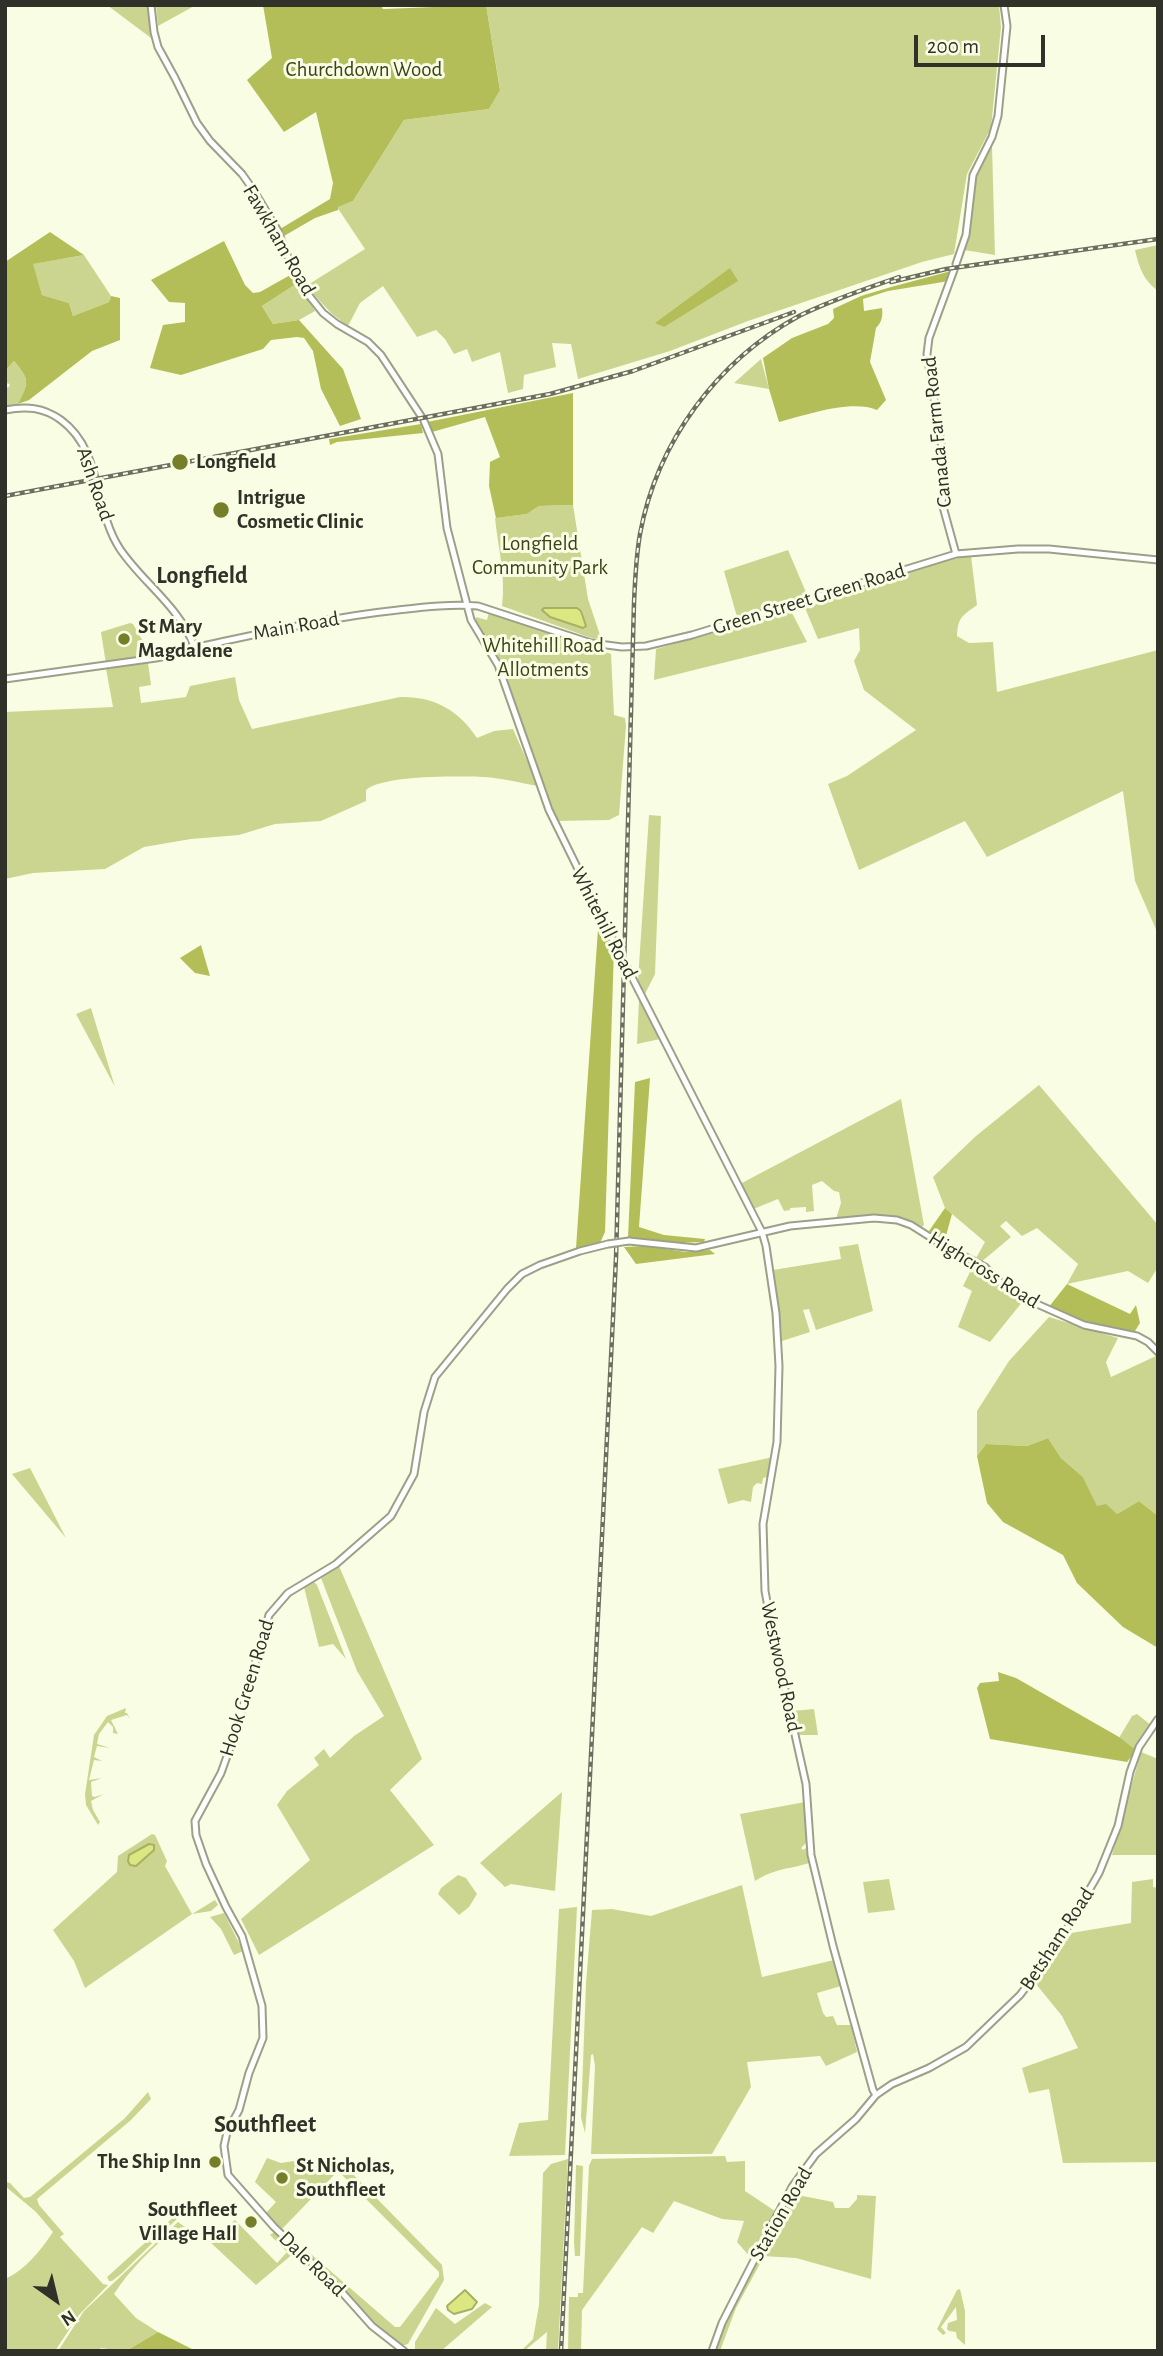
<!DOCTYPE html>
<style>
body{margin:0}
#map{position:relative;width:1163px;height:2356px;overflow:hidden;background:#f9fde4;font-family:"Alegreya Sans",sans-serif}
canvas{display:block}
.frame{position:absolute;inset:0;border:7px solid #303128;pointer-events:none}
.north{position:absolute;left:21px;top:2265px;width:70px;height:70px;-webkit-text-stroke:5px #f9fde4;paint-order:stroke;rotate:146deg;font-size:19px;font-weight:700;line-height:28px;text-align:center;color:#303128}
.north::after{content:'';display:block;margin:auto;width:24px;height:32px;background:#303128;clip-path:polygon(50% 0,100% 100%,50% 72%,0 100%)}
.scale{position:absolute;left:914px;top:35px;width:131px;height:32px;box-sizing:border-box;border:4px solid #303128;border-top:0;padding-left:9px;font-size:21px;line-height:24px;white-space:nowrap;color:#303128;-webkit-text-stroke:5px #f9fde4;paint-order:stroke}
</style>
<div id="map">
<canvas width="1163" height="2356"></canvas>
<div class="frame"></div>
<div class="north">N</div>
<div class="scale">200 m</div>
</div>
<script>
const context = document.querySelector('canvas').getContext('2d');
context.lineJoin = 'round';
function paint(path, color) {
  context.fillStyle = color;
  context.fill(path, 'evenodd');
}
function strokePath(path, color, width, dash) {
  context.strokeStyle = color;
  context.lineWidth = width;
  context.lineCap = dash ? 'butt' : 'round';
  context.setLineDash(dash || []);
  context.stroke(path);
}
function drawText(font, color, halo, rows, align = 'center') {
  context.font = font + ' "Alegreya Sans",sans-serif';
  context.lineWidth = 6;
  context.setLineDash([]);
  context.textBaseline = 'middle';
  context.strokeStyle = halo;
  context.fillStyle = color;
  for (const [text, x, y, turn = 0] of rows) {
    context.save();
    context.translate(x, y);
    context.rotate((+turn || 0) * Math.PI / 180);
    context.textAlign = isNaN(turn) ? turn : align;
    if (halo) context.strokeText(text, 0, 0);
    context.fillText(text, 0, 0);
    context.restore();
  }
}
paint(new Path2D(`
 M107,5H148L151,38Z
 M156,5H196L158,26Z
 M486,5H999L1001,27L991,128L967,174L954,254L922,262L748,321L670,351L578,379L571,344L552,343L556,367L524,375L523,389L508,393L500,352L472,362L467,349L454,354L445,339L436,330L417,337L383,286L360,303L348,326L331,313L306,286L365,249L337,207L353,201L404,120L489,109L500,89Z
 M992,146L995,255L964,250L968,239L975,178Z
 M1158,245V291C1143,280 1139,267 1135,250Z
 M84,255L111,296L109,302L73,316L69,303L42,295L32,264Z
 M299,282L315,311L299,320L273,324L262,306Z
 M761,359L769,389L734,383Z
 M14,361C30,380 29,382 18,404L5,407V388L9,387L10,384L5,383V371Z
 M573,505L588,599L601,638L594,639L502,606C506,577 498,547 495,518L527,514L539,506ZM577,608L582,611L586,626L550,617L542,610Z
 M788,550L808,597L737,617L724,571Z
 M971,556L977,605C962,616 958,617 957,636L969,643L993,642L997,692L1158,650V934L1135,881L1123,791L987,857L965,821L859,870L828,784L847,776L916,730L864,690L854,661L860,650L859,628L818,639L805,608L942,561Z
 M791,611L807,642L654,680L656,649Z
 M489,612L611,654L614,715L625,718L626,726L619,815L609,820L556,821L507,683L475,622L476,617L487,620Z
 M130,623L133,624L152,657L106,664L101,632Z
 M148,663L151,685L139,687L141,703L186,697L190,686L235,677L239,700L252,729L400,697C433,696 459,710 477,738L494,731L513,729L538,786C520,783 502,778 484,777C460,776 382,775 366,790V801L321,821L275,824L239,835L191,839L144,847L105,869L33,873L5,879V712L113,707L106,669Z
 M649,815L661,816L655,974L645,994L638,980Z
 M639,999L660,1039L637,1044Z
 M91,1008L115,1087L76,1014Z
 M1039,1085L1158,1225V1267L1148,1283L1128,1271L1067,1284L1078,1264L1037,1228L1022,1236L1006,1221L1000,1226L1011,1237L980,1263L975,1260L985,1242L945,1208L933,1177L976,1136Z
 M901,1099L924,1225L920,1229C891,1212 869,1216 836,1219L841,1203L839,1192L834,1191L822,1181L812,1185L814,1211L806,1212V1207L790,1208V1210L784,1211L778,1199L751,1210L740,1184Z
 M858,1244L873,1311L816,1330L809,1309L803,1310L810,1332L782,1341L773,1270L841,1259L839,1247Z
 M973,1266L1023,1301L990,1342L958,1327L972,1291L963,1286Z
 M1049,1317L1118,1338L1106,1362L1111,1377L1156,1356L1158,1358V1516L1139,1501L1117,1514L1097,1507L1083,1477L1061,1458L1048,1438L1027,1446L986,1444L977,1456V1411L1009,1361Z
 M773,1457L767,1477L763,1478L762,1484L757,1483L753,1487L751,1502L743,1500L728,1504L718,1469Z
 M30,1468L66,1538L12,1474Z
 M339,1566L422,1759L390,1790L434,1845L259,1955L241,1919L310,1860L277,1805L287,1791L319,1765L314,1758L324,1749L330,1758L354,1736L384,1716L357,1671L321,1578Z
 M314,1582L317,1585L346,1659L333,1644L319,1647L304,1587Z
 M126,1708L125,1713H127L130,1719L127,1715L111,1720L118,1734L113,1733V1727L108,1722L99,1734L97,1744L110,1748L97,1746L94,1757L102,1761L94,1760L89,1780L102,1778L91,1782L92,1796L95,1797L104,1794L91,1801L93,1810L100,1822L98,1825L86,1805L85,1794L94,1735L107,1716Z
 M814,1709L818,1735H797L792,1711Z
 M1137,1714L1151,1725L1136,1750L1119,1738L1132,1716Z
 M1141,1752L1158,1759V1855H1112Z
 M562,1792L555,1891L511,1884L505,1887L480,1863Z
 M805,1802L807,1842L801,1848L803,1850L806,1848L809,1863C786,1870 776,1868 755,1881L740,1814Z
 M152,1834L155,1835L167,1861L165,1866L192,1914L215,1900L218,1905L211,1911L192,1914L85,1988L74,1961L53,1930L117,1872L118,1856ZM149,1844L154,1850L135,1866L128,1863L129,1854Z
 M458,1875L466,1878L477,1894L469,1907L459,1915L438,1894L441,1888Z
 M889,1879L895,1910L868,1913L863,1882Z
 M1153,1879V1887L1158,1888V2162L1063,2163L1049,2089L1029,2093L1022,2068L1078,2048L1062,2016L1036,1984L1071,1933L1131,1923L1132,1882Z
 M742,1885L762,1977L834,1960L841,1986L817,1993L823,2013L826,2017L833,2016L837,2025H851L857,2052L826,2066L820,2056L747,2062L751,2087L712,2154H591L595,2066L593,2054L591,2055L585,2133L581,2117L586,1983L592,1910L612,1909L651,1916Z
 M577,1907L565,2155L509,2156L519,2123L548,2120L559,1909Z
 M224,1913L243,1951L234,1955L221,1929L210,1917Z
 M148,2092L151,2099L131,2120L37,2199L39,2205L64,2234L60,2237L103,2284L108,2285L79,2315L55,2351H8L5,2346V2279C25,2270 41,2250 53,2232L36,2212L5,2186V2182L10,2183L24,2198L30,2197L125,2118Z
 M725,2156L727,2162L745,2161V2191L775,2211L751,2258L737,2242L744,2221L722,2219L674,2201L653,2233L642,2227L582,2310L581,2351H568L569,2297H578V2293H583L589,2166L592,2159Z
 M267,2158L281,2163L294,2161L304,2169L344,2161V2165L442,2265L444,2280L408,2344L401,2346L380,2330L282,2229L265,2214L276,2202L255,2182ZM338,2171L439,2272V2276L400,2327H395L282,2229Z
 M568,2159L558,2351H546L547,2332L524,2351H521L533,2339L539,2305L543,2173L551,2164Z
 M576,2165L583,2166L580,2256H575L574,2243Z
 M793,2194L833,2202L835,2208H849L857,2199V2195L876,2196L871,2279L796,2258L762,2256L760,2252Z
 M183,2213L121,2274L112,2281H109L107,2277L177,2214Z
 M235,2220L277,2263L287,2252L270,2235L274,2232L294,2253L256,2285L210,2242Z
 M178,2222L185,2227L182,2230L176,2228C153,2247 130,2269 114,2294L136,2318L158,2332L126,2351L100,2348L103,2351H58L84,2311Z
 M757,2258L762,2260L736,2308L720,2351H714L723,2326Z
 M960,2289L965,2311V2345L957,2338L956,2332L949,2331L947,2329L948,2323L957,2320L956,2307L941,2327L946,2333L943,2335L937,2329L957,2290Z
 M485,2303L492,2307L441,2351H415V2342L436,2308L455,2324Z`), '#ccd590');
paint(new Path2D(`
 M263,5H381L383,9L486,5L500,90L489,109L404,120L353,201L338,207V210L315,218L284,236L280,229L330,199L333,183L316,112L284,132L247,80L272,58Z
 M50,232L84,255L33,264L42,295L69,303L73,316L109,302L111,296L120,298V340L92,351L29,400L18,404C29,382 30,380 14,361L5,371V262Z
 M224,241L245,285L253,293L260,292L292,274L299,282L262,306L273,324L299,320L343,369L361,419L340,426L321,389L313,351L304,338L297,337L271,340L263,349L181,375L150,368L163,325L185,322V303L169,302L151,280Z
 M730,268L738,281L664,327L655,323Z
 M951,271L949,281L888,291L863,299L864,311L882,308C883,316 882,322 876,328L870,362L886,400L877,410C851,399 806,415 779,422L769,389L763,358L792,338L828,324L834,318L833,309L861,296L891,287Z
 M573,393V505L539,506L527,514L496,518L489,486L490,462L500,457L485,417L432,432L427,422Z
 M421,424L423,433L337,442L330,445L329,439Z
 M598,929L614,948L605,1232L600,1243L576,1248Z
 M201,945L210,976L195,973L180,958Z
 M650,1078L639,1227L664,1235L705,1239L704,1242L675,1243L628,1238L635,1082Z
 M945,1208L952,1214L944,1243L929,1231Z
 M645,1246L686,1252L710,1250L715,1254L636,1264L624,1247Z
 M1067,1284L1130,1314L1136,1305L1140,1323L1135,1331C1104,1332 1076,1319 1048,1308Z
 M1048,1438L1061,1458L1083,1477L1097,1506L1106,1504L1117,1514L1139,1501L1158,1516V1648L1123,1627L1077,1583L1063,1555L1003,1522L987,1503L977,1456L986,1444L1027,1446Z
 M998,1672L1016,1678L1119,1737L1136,1750L1127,1762L990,1739L977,1688L980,1683L999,1681Z
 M158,2332L196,2351H126Z`), '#b3be58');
const water = new Path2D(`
 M544,608H577L581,611L586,626L583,628L550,617L542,610Z
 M149,1844L154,1845V1850L136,1866L130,1865L128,1861L129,1855Z
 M465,2290L477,2302L472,2309L454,2314L448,2310L447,2306Z`);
paint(water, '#dbe780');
strokePath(water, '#a8b066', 2);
const secondary = new Path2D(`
 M151,5L154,32L158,47L175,78L197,123L210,141L242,174L254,191L278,231L293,270L307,293L323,313L337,324L368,342L381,355L421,416
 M956,264L966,235L973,175L992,137L998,116L1007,26L1004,5
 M954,270L929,338L927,354L943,455L945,474L942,503L956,554
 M5,410C26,406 43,407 61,420C103,451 93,508 120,549C143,583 179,606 194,646
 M424,421L438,454L447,528L471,620L498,665L549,810L610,934
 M5,679L156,658L180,653L194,646H202C267,632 332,617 398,610C425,607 451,604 478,606L591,643L622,647L646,646L692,635L956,554L1018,549H1049L1158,560
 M639,991L762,1232L766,1246L776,1313L779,1366L777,1442L763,1524L765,1591L775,1645L806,1784L811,1855L833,1946L873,2090L876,2095
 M629,1241L696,1248L790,1226L874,1218L897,1220L911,1225L941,1244L985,1267L1001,1283L1037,1304L1084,1325L1137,1336L1148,1342L1158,1352
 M404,2351L372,2326L339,2289L274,2227L228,2175L224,2146L227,2132L239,2110L249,2073L263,2038L262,2006L242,1936L226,1907L206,1864L196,1835L195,1821L221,1773L236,1731L269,1615L288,1593L336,1564L391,1516L414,1474L424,1412L435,1377L507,1289L522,1274L540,1265L580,1251L608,1244
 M712,2351L722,2323L774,2221L792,2187L816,2154L856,2119L876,2095L892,2084L929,2068L966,2047L1020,1995L1033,1978L1068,1927L1099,1873L1118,1826L1130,1772L1139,1747L1158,1719`);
strokePath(secondary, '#9da089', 9);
strokePath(secondary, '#fff', 5);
const rail = new Path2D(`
 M891,282L946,269L1158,239
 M5,496L550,394L633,371L794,312
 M561,2351L616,1258L634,603C635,580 636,557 640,534C657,442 717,361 799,316C831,300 865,289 899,277`);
strokePath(rail, '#6c6e60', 4.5);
strokePath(rail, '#f9fde4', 2, [5]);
const secondaryBridge = new Path2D(`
 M610,934L639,991
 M608,1244L629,1241`);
strokePath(secondaryBridge, '#9da089', 9, []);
strokePath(secondaryBridge, '#fff', 5);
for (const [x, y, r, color] of [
 [180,462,9,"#767e29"],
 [221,510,9,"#767e29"],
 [124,639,7,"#767e29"],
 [215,2162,7,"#767e29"],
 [282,2178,7,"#767e29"],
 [251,2222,7,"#767e29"]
]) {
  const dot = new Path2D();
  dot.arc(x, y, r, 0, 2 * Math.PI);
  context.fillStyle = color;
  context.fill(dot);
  strokePath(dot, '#f9fde4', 2.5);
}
drawText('21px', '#3d4217', '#f9fde4', [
 ["Churchdown Wood",364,70],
 ["Longfield",540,544],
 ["Community Park",540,568],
 ["Whitehill Road",543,646],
 ["Allotments",543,670]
]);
drawText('21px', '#303128', '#f9fde4', [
 ["Fawkham Road",279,240,60],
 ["Canada Farm Road",937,432,-96],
 ["Ash Road",95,484,71],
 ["Green Street Green Road",809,599,-17],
 ["Main Road",296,626,-10],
 ["Whitehill Road",604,923,63],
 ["Highcross Road",984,1270,32],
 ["Westwood Road",781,1667,78],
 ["Hook Green Road",247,1688,-73],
 ["Betsham Road",1057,1939,-57],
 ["Station Road",781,2214,-60],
 ["Dale Road",312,2264,44]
]);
drawText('bold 21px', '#303128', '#f9fde4', [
 ["Longfield",196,462],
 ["Intrigue",237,498],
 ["Cosmetic Clinic",237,522],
 ["St Mary",138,627],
 ["Magdalene",138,651],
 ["The Ship Inn",201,2162,"right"],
 ["St Nicholas,",296,2166],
 ["Southfleet",296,2190],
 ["Southfleet",237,2210,"right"],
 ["Village Hall",237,2234,"right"]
], 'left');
drawText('bold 24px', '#303128', '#f9fde4', [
 ["Longfield",202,576],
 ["Southfleet",265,2125]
]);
</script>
